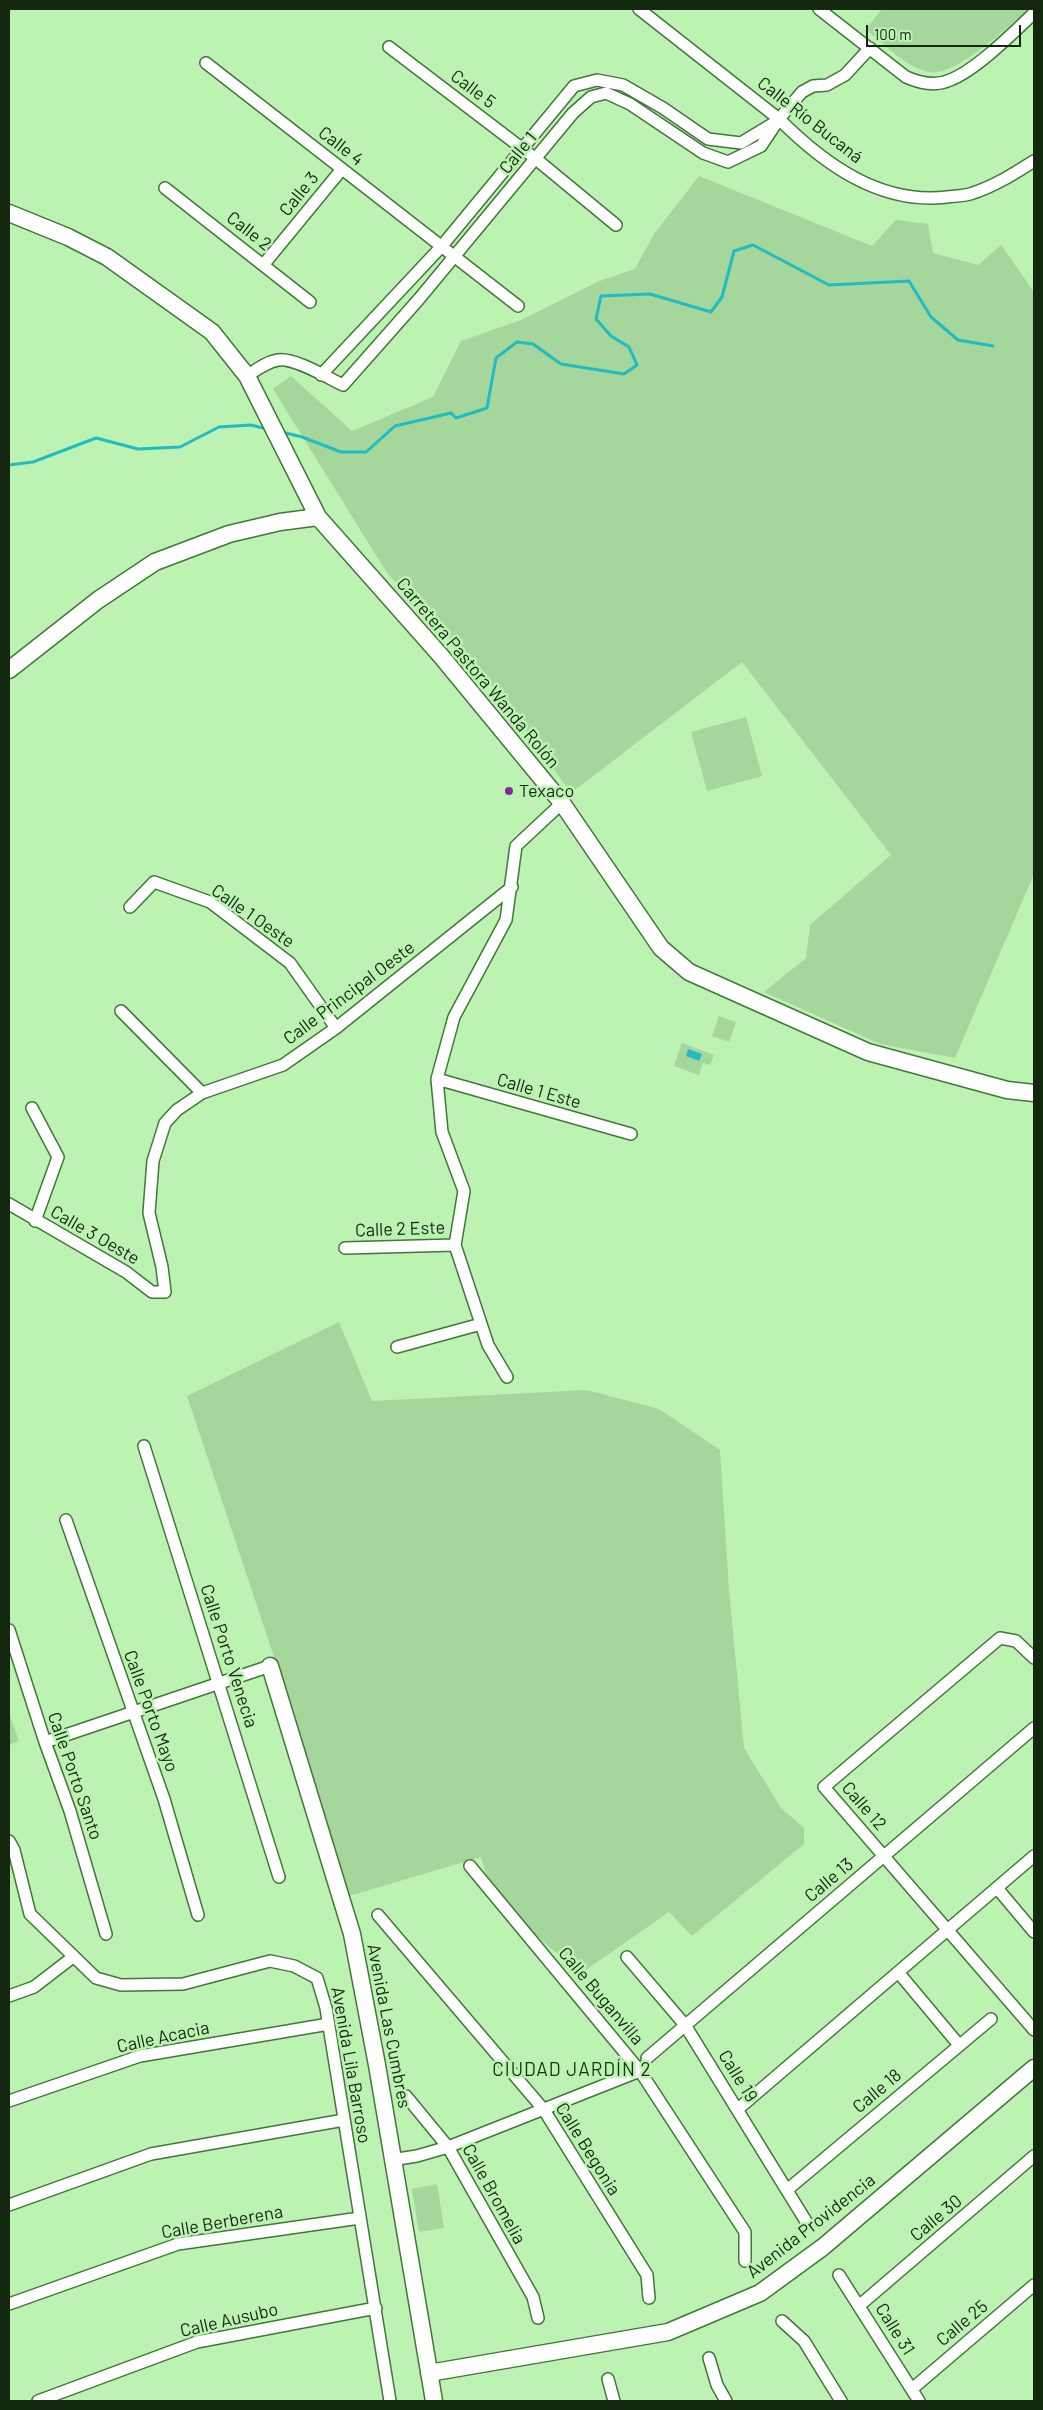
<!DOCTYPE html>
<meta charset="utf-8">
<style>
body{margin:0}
#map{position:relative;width:1043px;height:2410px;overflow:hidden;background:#bcf3b2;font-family:Barlow,sans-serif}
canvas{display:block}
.frame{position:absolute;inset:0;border:10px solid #13280f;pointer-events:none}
.scale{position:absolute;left:866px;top:25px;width:155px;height:22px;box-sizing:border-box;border:2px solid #13280f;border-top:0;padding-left:6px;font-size:15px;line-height:18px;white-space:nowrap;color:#13280f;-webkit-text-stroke:4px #bcf3b2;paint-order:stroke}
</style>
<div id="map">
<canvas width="1043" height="2410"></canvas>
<div class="frame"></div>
<div class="scale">100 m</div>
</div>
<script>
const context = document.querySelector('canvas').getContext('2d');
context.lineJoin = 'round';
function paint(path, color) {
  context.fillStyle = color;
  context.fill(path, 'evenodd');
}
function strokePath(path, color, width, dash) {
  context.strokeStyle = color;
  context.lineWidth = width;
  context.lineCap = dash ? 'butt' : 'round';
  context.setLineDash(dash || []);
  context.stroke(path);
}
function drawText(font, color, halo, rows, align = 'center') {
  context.font = font + ' Barlow,sans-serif';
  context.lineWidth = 5;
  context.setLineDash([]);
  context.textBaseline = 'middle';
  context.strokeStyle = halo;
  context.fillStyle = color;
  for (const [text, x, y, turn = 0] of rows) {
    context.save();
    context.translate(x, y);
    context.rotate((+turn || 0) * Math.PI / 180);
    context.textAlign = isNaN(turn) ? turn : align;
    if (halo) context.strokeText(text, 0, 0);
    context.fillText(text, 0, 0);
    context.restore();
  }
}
paint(new Path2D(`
 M882,9H1029C1009,25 955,78 929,72C905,67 884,44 866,29Z
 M699,176L872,246L896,220L928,224L933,253L978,265L1001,245L1034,292V874L955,1058L880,1044L764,992L806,958L810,925L891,855L742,662L571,793L486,677L387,573L273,389L291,376L352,431L433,397L461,341L521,320L597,282L635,269L654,234Z
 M746,717L762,776L707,791L691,732Z
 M719,1016L736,1022L729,1042L712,1036Z
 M682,1043L714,1055L710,1065L703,1063L699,1075L674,1066Z
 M339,1322L372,1401L587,1390L659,1409L720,1450L729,1590L744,1748L781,1808L804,1828V1844L692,1936L669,1912L580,1974L493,1897L481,1857L349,1896L276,1663L187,1396Z
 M10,1716L19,1741L9,1745V1717Z
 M437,2184L444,2228L419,2232L412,2189Z`), '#a5d69c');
paint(new Path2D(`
 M688,1049L702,1054L699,1061L686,1056Z`), '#21bbc4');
strokePath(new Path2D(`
 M282,432L302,437L341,452H366L395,426L451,413L456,418L487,408L496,358L517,342L533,344L561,364L624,374L637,365L629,347L611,336L596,319L601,296L650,294L711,312L722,297L734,251L753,245L829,285L909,281L931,317L958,340L993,346
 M9,465L33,462L96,438L138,449L180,447L219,427L251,425L267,429`), '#21bbc4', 3);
const street = new Path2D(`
 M639,9L779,119C824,164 880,205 947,197C955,196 965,196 973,193C995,186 1015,173 1034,161
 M819,9L906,77C920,83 935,87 950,80C976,70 1013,33 1034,13
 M389,47L536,159L616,225
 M206,63L518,306
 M165,188L310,302
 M264,264L342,169
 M321,375L441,247L574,86L597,80L623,85L663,108L708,139L741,143L774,123
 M247,376C256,370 266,362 278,360C294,357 328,378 343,385L419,299L573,113L591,97L606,93L630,104L703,153L728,162L761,146L779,119L802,92L813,86L827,85L845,75L870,48
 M130,907L154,882L210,902L290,963L336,1028
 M121,1011L202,1093
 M437,1079L631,1134
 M32,1108L58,1157L35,1221
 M9,1204L126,1272L152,1292H165L162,1267L149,1213L153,1161L165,1123L177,1110L202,1093L283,1065L336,1028L512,887
 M345,1248L455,1245
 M397,1347L481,1324
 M507,1377L488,1345L455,1245L464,1191L442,1132L437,1079L454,1017L506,920L516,846L562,803
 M144,1446L279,1877
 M66,1520L164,1799L198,1915
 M9,1630L45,1742L70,1811L106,1934
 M1034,1658L1016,1641L1000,1638L824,1787L1034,2030
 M45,1742L270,1666
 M9,1841L14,1850L30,1914L96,1978L121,1985L183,1984L270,1961L294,1966L317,1978L326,2008L390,2401
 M470,1866L640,2071L745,2232V2261
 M997,1888L1034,1932
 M378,1915L544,2110L647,2275L649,2298
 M627,1957L685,2025L807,2223
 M898,1972L959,2045
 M9,1996L34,1987L73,1957
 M647,2058L1034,1728
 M406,2096L448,2147L533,2297L538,2318
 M9,2101L140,2056L329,2024
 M738,2109L1034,1856
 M391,2160L417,2156L448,2147L640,2071
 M787,2190L991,2019
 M9,2205L151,2154L344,2120
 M839,2275L919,2401
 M9,2304L178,2244L360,2218
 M860,2305L1034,2156
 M782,2321L804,2341L841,2401
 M709,2358L717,2385L726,2401
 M608,2379L614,2401
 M912,2389L1034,2285
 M38,2401L197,2342L376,2308`);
const secondary = new Path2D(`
 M9,213L68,237L107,257L212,332L247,376L318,517L441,656L562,803L661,948L689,972L868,1052L1007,1090L1034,1093
 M9,670L98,600L155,562L229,534L280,522L318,517
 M270,1666L352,1934L377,2065L434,2401
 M429,2373L668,2332L760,2293L823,2247L1034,2068`);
strokePath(street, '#44753b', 14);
strokePath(secondary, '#44753b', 19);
strokePath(street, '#fff', 11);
strokePath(secondary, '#fff', 16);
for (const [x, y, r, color] of [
 [509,791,5,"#842996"]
]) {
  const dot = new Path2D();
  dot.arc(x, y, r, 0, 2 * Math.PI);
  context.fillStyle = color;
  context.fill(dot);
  strokePath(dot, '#bcf3b2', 2);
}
drawText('18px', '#13280f', '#bcf3b2', [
 ["Calle 5",473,89,37],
 ["Calle Río Bucaná",810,120,38],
 ["Calle 4",341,146,38],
 ["Calle 1",518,153,-51],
 ["Calle 3",299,194,-51],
 ["Calle 2",249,231,38],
 ["Carretera Pastora Wanda Rolón",478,673,50],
 ["Calle 1 Oeste",253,916,35],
 ["Calle Principal Oeste",349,993,-37],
 ["Calle 1 Este",539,1091,16],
 ["Calle 2 Este",400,1229,-2],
 ["Calle 3 Oeste",95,1235,30],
 ["Calle Porto Venecia",229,1656,72],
 ["Calle Porto Mayo",151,1711,70],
 ["Calle Porto Santo",75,1776,71],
 ["Calle 12",864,1806,49],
 ["Calle 13",829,1880,-40],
 ["Calle Buganvilla",601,1996,50],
 ["Avenida Las Cumbres",389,2026,79],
 ["Calle Acacia",163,2037,-12],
 ["Avenida Lila Barroso",351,2065,80],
 ["Calle 19",738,2076,58],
 ["Calle 18",877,2091,-40],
 ["Calle Begonia",588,2149,58],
 ["Calle Bromelia",494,2194,61],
 ["Calle 30",936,2218,-40],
 ["Calle Berberena",222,2222,-10],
 ["Avenida Providencia",811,2226,-38],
 ["Calle Ausubo",229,2320,-13],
 ["Calle 25",962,2323,-40],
 ["Calle 31",895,2329,58]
]);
drawText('18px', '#13280f', '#bcf3b2', [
 ["Texaco",519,791]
], 'left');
context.letterSpacing = '1px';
drawText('19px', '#113609', '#bcf3b2', [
 ["CIUDAD JARDÍN 2",572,2070]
]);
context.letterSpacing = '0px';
</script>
